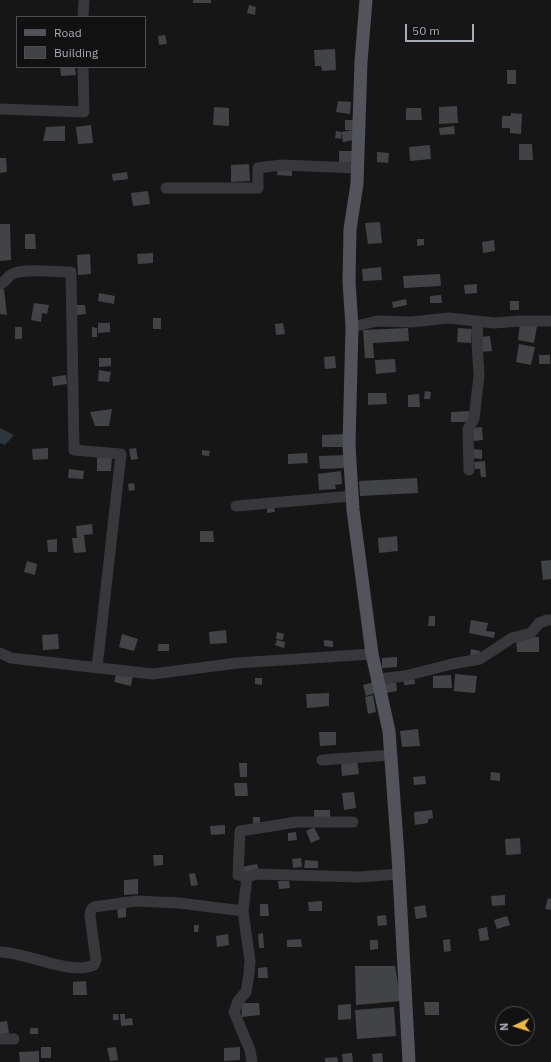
<!DOCTYPE html>
<style>
body{margin:0}
#map{position:relative;width:551px;height:1062px;overflow:hidden;background:#161617;font-family:"IBM Plex Sans",sans-serif}
canvas{display:block}
.legend{position:absolute;left:16px;top:16px;width:130px;height:52px;box-sizing:border-box;background:#111112;border:1px solid #4d4f54;margin:0;padding:5px 7px;list-style:none;font-size:12px;color:#a8acb7}
.legend li{display:flex;align-items:center;gap:8px;height:20px}
.legend b{width:20px;border:1px solid #4d4f54}
.north{position:absolute;left:495px;top:1006px;width:40px;height:40px;box-sizing:border-box;background:#111112;border:1px solid #4d4f54;border-radius:50%;rotate:266deg;font-size:11px;font-weight:700;line-height:16px;text-align:center;color:#a8acb7}
.north::after{content:'';display:block;margin:auto;width:14px;height:18px;background:#efb936;clip-path:polygon(50% 0,100% 100%,50% 72%,0 100%)}
.scale{position:absolute;left:405px;top:24px;width:69px;height:18px;box-sizing:border-box;border:2px solid #a8acb7;border-top:0;padding-left:5px;font-size:12px;line-height:14px;white-space:nowrap;color:#a8acb7;-webkit-text-stroke:3px #111112;paint-order:stroke}
</style>
<div id="map">
<canvas width="551" height="1062"></canvas>
<ul class="legend">
<li><b style="height:5px;background:#53545b"></b>Road</li>
<li><b style="height:11px;background:#424347"></b>Building</li>
</ul>
<div class="north">N</div>
<div class="scale">50 m</div>
</div>
<script>
const context = document.querySelector('canvas').getContext('2d');
context.lineJoin = 'round';
function paint(path, color) {
  context.fillStyle = color;
  context.fill(path, 'evenodd');
}
function strokePath(path, color, width, dash) {
  context.strokeStyle = color;
  context.lineWidth = width;
  context.lineCap = dash ? 'butt' : 'round';
  context.setLineDash(dash || []);
  context.stroke(path);
}
paint(new Path2D(`
 M0,428L14,435L5,445L0,443Z`), '#2e363d');
paint(new Path2D(`
 M193,0H211V3H193Z
 M249,5L256,7L255,15L247,13Z
 M165,35L167,44L159,45L158,36Z
 M335,49L336,70L322,71L321,66H315L314,50Z
 M60,67H75L76,75L61,76Z
 M507,70H516V84H507Z
 M338,101L351,102L350,114L336,112Z
 M457,106L458,123L439,124V107Z
 M214,107L229,108V126L213,125Z
 M406,108H421L422,120H406Z
 M511,113L522,114L521,134L510,133V128H502V116H511Z
 M345,120H354V130H345Z
 M91,125L93,143L78,144L76,127Z
 M65,126V141H43L46,127Z
 M454,126L455,134L440,135L439,128Z
 M353,130L354,140L343,142L341,132Z
 M336,131L341,132V139L335,138Z
 M519,144H532L533,160H519Z
 M430,145L431,159L410,161L409,147Z
 M339,151H357V162L339,163Z
 M377,152L389,153L388,163L377,162Z
 M0,158H6L7,172L0,173Z
 M249,164L250,181L231,182V165Z
 M278,167L292,168V176L277,175Z
 M127,172L128,179L113,181L112,174Z
 M148,191L150,204L133,206L131,193Z
 M380,222L382,243L368,244L365,223Z
 M0,224H10L11,260L0,261Z
 M25,234H35L36,249H25Z
 M417,239H424V245L417,246Z
 M494,240L495,251L483,253L482,242Z
 M153,253V263L138,264L137,254Z
 M90,254L91,274L78,275L77,255Z
 M381,267L382,280L363,281L362,269Z
 M440,274L441,286L404,288L403,276Z
 M477,284V293L465,294L464,285Z
 M0,289H4L7,315L0,314Z
 M99,293L115,296L114,304L98,301Z
 M441,295L442,303H430V296Z
 M406,299L407,305L393,308L392,302Z
 M510,301H519V310H510Z
 M34,303L49,305L47,314L42,313L41,322L31,320Z
 M76,305H85L86,314L77,315Z
 M153,318H161V329H153Z
 M98,323H110V332L98,333Z
 M283,323L285,334L276,335L275,324Z
 M520,323L537,326L534,343L518,340Z
 M15,327H22V339H15Z
 M92,327L97,328V337H92Z
 M408,328L409,341L373,343L374,358H365L363,330Z
 M458,328L472,329L471,343L457,342Z
 M490,336L492,351L480,352L479,337Z
 M519,344L535,347L531,365L516,362Z
 M539,355H550V364H539Z
 M335,356L336,368L325,369L324,357Z
 M99,358H111V366L99,367Z
 M395,359L396,372L376,374L375,360Z
 M99,370L111,372L109,382L98,381Z
 M66,375L67,384L53,386L52,377Z
 M425,391L431,392L430,399H424Z
 M368,393H386L387,404L368,405Z
 M419,394L420,407H408V395Z
 M112,409L109,426H95L90,412Z
 M469,411V422H451V412Z
 M482,427L483,440L474,441L472,428Z
 M344,434L345,447H322V435Z
 M48,448V459L33,460L32,449Z
 M136,448L138,459L131,460L129,449Z
 M474,449L482,450V459L473,458Z
 M202,450L210,451L209,456L202,455Z
 M307,453L308,463L288,464V454Z
 M345,455L346,468L320,469L319,456Z
 M97,457H112L111,471H97Z
 M485,461L486,477H481L480,469H475L474,462Z
 M69,469L84,471L83,479L68,478Z
 M341,471L342,484L335,485L336,489L319,490L318,474Z
 M417,478L418,493L360,496L359,481Z
 M134,483L135,490L129,491L128,484Z
 M274,507L275,512L267,513V508Z
 M92,524L93,534L84,535L86,552L74,553L72,538H77L76,526Z
 M200,531H213L214,542H200Z
 M397,536L398,551L379,553L378,538Z
 M57,539V552H48L47,540Z
 M551,560V579L543,580L541,561Z
 M27,561L37,564L35,575L24,572Z
 M429,616H435V626H428Z
 M471,620L488,623L486,631L495,632L494,638L469,633Z
 M226,630L227,643L210,644L209,632Z
 M277,632L284,634L283,640L276,639Z
 M58,634L59,649L43,650L42,635Z
 M122,634L138,639L134,651L119,647Z
 M539,637V652H517L516,638Z
 M277,640L285,642L284,648L275,645Z
 M324,640L333,641V647L324,646Z
 M158,644H169V651H158Z
 M471,649L480,651L479,658L470,656Z
 M397,657V667L382,668V658Z
 M117,672L133,675L131,686L114,682Z
 M455,674L477,676L475,693L454,691Z
 M451,675L452,688H433V676Z
 M414,676L415,684L404,685V677Z
 M255,678H262V685L255,684Z
 M374,682L376,693L366,696L363,685Z
 M396,682L397,691L386,693L384,684Z
 M329,693V706L307,708L306,694Z
 M373,695L376,712L368,714L365,697Z
 M418,729L420,746L402,747L400,731Z
 M319,732H336V745L320,746Z
 M357,760L359,774L342,776L341,762Z
 M239,763H247V777H240Z
 M491,772L500,773V781L490,780Z
 M425,776L426,784L414,785L413,777Z
 M234,783H247L248,796H235Z
 M354,792L356,808L344,810L342,793Z
 M314,810H330V819H314Z
 M432,810L433,818L428,819V823L415,825L414,812Z
 M253,817H260V823H253Z
 M225,825V834L211,835L210,826Z
 M314,827L320,839L311,843L306,831Z
 M296,832L297,840L288,841V833Z
 M520,838L521,854L506,855L505,839Z
 M153,855H163V865L154,866Z
 M301,858L302,867L293,868L292,859Z
 M305,860L318,861V868H304Z
 M257,864L259,871L244,874L242,867Z
 M195,873L198,885L191,886L189,874Z
 M138,879V894L124,895V880Z
 M278,881H289L290,888L279,889Z
 M505,895V905L492,906L491,896Z
 M548,898L551,899V910L545,909Z
 M322,901V911H309L308,902Z
 M260,904H268L269,916H260Z
 M425,905L427,917L416,919L414,907Z
 M117,906H126V917L118,918Z
 M386,915L387,925L378,926L377,916Z
 M507,916L510,925L497,929L494,920Z
 M194,925H199L198,932H194Z
 M487,927L489,940L480,941L478,929Z
 M263,933L264,948H259L258,934Z
 M228,934L229,945L217,947L216,936Z
 M301,939L302,947H287V940Z
 M450,939L451,951L444,952L443,940Z
 M370,940H378V949L370,950Z
 M355,966H395L401,1001L356,1005Z
 M267,967L268,978H258V968Z
 M86,981L87,995H73V982Z
 M424,1002H439V1015H425Z
 M241,1003H259L260,1015L242,1017Z
 M351,1004V1019L338,1020V1005Z
 M394,1007L396,1036L357,1039L355,1010Z
 M113,1014H118L119,1020H113Z
 M120,1014H125V1019L132,1018L133,1025L121,1026Z
 M7,1021L9,1033L0,1035V1022Z
 M30,1028H38V1034H30Z
 M41,1047H51V1058H41Z
 M116,1047L118,1060L110,1061L107,1048Z
 M240,1047V1060L224,1061V1048Z
 M39,1051V1062H20L19,1052Z
 M352,1053L353,1062H343L342,1054Z
 M382,1053L383,1062H373L372,1054Z
 M337,1057L338,1062H325V1058Z`), '#424347');
strokePath(new Path2D(`
 M83,17L84,0
 M0,109L84,112L83,67
 M166,188H258V168L281,165L358,168
 M0,284C6,282 7,277 12,274C25,268 56,272 71,272L74,450L121,454L97,668
 M352,327L377,321L411,322L449,318L494,323L520,321H551
 M469,470L468,429L474,419L479,375L477,343L478,321
 M236,506L352,496
 M0,653L11,658L153,674L237,663L372,654
 M378,679L405,676L452,664L480,659L512,638L531,633L539,623L547,620H551
 M322,760L391,755
 M247,877L238,875L240,831L297,822H353
 M0,952C27,952 70,976 94,965L96,960L90,916L91,910L94,907L136,901L179,903L243,911
 M0,1039H14
 M252,1062L250,1050L234,1012L238,1001L246,992L249,974L250,961L243,911L247,877L257,874L359,877L399,874`), '#37373c', 11);
strokePath(new Path2D(`
 M366,0L361,62L357,184L350,229L349,281L352,327L349,445L353,510L372,654L389,731L398,856L409,1062`), '#53545b', 13);
</script>
